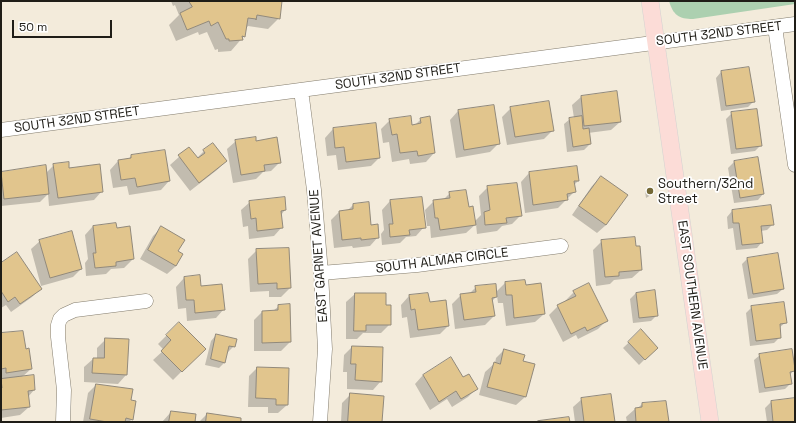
<!DOCTYPE html>
<style>
body{margin:0}
#map{position:relative;width:796px;height:423px;overflow:hidden;background:#f3ebdb;font-family:"Space Grotesk",sans-serif}
canvas{display:block}
.frame{position:absolute;inset:0;border:2px solid #1f1d17;pointer-events:none}
.scale{position:absolute;left:12px;top:20px;width:100px;height:18px;box-sizing:border-box;border:2px solid #1f1d17;border-top:0;padding-left:5px;font-size:12px;line-height:14px;white-space:nowrap;color:#1f1d17;-webkit-text-stroke:3px #fff;paint-order:stroke}
</style>
<div id="map">
<canvas width="796" height="423"></canvas>
<div class="frame"></div>
<div class="scale">50 m</div>
</div>
<script>
const context = document.querySelector('canvas').getContext('2d');
context.lineJoin = 'round';
function paint(path, color) {
  context.fillStyle = color;
  context.fill(path, 'evenodd');
}
function strokePath(path, color, width, dash) {
  context.strokeStyle = color;
  context.lineWidth = width;
  context.lineCap = dash ? 'butt' : 'round';
  context.setLineDash(dash || []);
  context.stroke(path);
}
function drawText(font, color, halo, rows, align = 'center') {
  context.font = font + ' "Space Grotesk",sans-serif';
  context.lineWidth = 3.5;
  context.setLineDash([]);
  context.textBaseline = 'middle';
  context.strokeStyle = halo;
  context.fillStyle = color;
  for (const [text, x, y, turn = 0] of rows) {
    context.save();
    context.translate(x, y);
    context.rotate((+turn || 0) * Math.PI / 180);
    context.textAlign = isNaN(turn) ? turn : align;
    if (halo) context.strokeText(text, 0, 0);
    context.fillText(text, 0, 0);
    context.restore();
  }
}
paint(new Path2D(`
 M669,1H795V4L693,19C679,19 673,15 669,1Z`), '#acd0b0');
paint(new Path2D(`
 M171,1H281L279,18L268,29L248,26L245,29L244,36L231,51L218,52V49L215,50L207,32L199,35L198,32L176,41L169,25L179,15L175,5L173,6Z
 M721,72L754,101L748,107L721,111L716,78Z
 M616,93L620,122L611,130L588,133L590,144L584,150L567,152L564,124L570,119L574,118L572,105L581,97Z
 M511,108L552,131L544,139L507,145L502,117Z
 M458,111L499,143L490,152L456,158L450,120Z
 M732,113L761,145L755,151L731,154L726,119Z
 M421,119L434,153L426,162L410,164L409,159L392,162L389,142L383,143L381,129L390,120L411,126H414Z
 M333,129L379,158L371,166L338,170L336,155L327,156L325,138Z
 M236,141L256,142L280,162L271,171L263,172L256,179L233,183L227,149Z
 M189,148L197,158L204,151L226,161L217,170L190,191L170,165Z
 M164,151L169,181L161,190L129,195L127,186L113,188L110,170L118,161L128,160L131,156Z
 M757,158L763,194L758,200L734,203L728,168L734,162Z
 M54,165L69,169L102,191L94,200L49,206L48,194L40,202L1,206V173H46Z
 M529,173L578,181L574,185V192L558,208L525,213L521,182Z
 M601,177L606,225L597,233L572,215L592,186Z
 M488,187L521,215L512,224L502,226L497,231L477,234L476,224L466,233L431,238L430,226H427L425,210L434,201L443,200L450,193L468,208L474,222L481,215L479,196Z
 M650,188L651,195L646,198L645,191Z
 M390,201L424,227L416,236L406,237L400,243L382,245L381,234L384,230L382,210Z
 M250,202L285,210L281,215L282,227L274,236L249,239L248,226L243,227L241,210Z
 M368,203L370,226L378,237L370,246L353,248L352,246L334,248L331,220L339,212L347,211L353,205Z
 M732,211L773,224L767,230L761,231L762,242L757,248L736,250L733,228L728,229L727,217Z
 M93,226L116,229L133,259L124,268L111,269L106,274L86,276L85,263L88,259L85,235Z
 M161,228L177,252L176,266L167,274L140,259L153,236Z
 M40,241L81,269L73,277L41,286L31,249Z
 M602,241L641,270L632,278L614,280L610,284L596,286L593,250Z
 M257,250L290,288L281,297H269V291L250,292L248,259Z
 M748,258L783,289L777,294L748,299L742,264Z
 M1,264L41,288L32,297L11,312L6,305L1,308Z
 M184,278L200,287L224,309L216,318L187,321L186,308L178,309L176,287Z
 M505,283L525,286L544,314L535,322L506,326L503,303H498L497,296L492,301L494,316L485,325L455,329L452,304L461,295L469,294L476,287L496,292Z
 M574,292L606,321L598,329L578,339L576,335L563,342L549,315L558,306L566,302L565,301Z
 M654,292L657,315L651,321L633,323L630,299L636,293Z
 M355,294H385V306L390,324L381,333H363L357,339H346V302Z
 M409,296L448,326L440,334L410,338L407,317L402,318L401,305Z
 M289,305L290,342L281,351H254V320L262,312L273,311L279,306Z
 M752,307L786,322L779,328L780,337L774,343L750,346L746,313Z
 M179,323L204,349L173,380L153,360L164,350L158,344Z
 M641,331L656,348L639,365L623,348Z
 M1,334L31,369L22,377L34,390L28,397L29,407L20,415L1,418Z
 M216,335L234,346L228,352H227L225,362L219,368L205,365L211,341Z
 M106,339L128,340L126,375L118,384L84,382V367L93,359H97V348Z
 M352,347L381,381L373,390L347,389V372H343L344,355Z
 M504,350L522,361L525,397L516,405L479,395L485,372L495,363L496,358Z
 M760,355L794,370L790,375L791,383L785,389L759,393L754,360Z
 M257,368L287,405L278,413H268V407H248L249,376Z
 M423,375L463,379L476,389L468,397L452,407L447,399L430,410L415,384Z
 M96,385L130,401L132,419L129,422H83L88,393Z
 M351,394L381,422H341L342,403Z
 M582,399L614,422H575L573,407Z
 M795,399V422H767L765,408L771,402Z
 M642,404L668,422H627L626,417L635,409L638,408Z
 M171,412L194,422H162Z
 M207,414L240,422H199Z`), '#0003');
const building = new Path2D(`
 M189,1H282L280,19L257,15L256,20V19L248,18L245,37L242,36L243,40L229,41V39H226L218,22L211,26L209,21L187,30L180,13L192,7Z
 M749,67L755,102L726,106L721,71Z
 M617,91L621,122L584,126L581,96Z
 M549,101L554,131L515,137L510,107Z
 M494,105L500,144L464,150L458,110Z
 M757,109L762,146L736,149L731,112Z
 M411,116L412,125L421,123L420,118L430,116L435,153L418,156L417,151L400,153L397,134L392,135L389,119Z
 M582,116L583,129L589,128L591,144L573,147L569,118Z
 M376,123L380,158L346,162L344,147L335,148L333,128Z
 M256,137V141L277,137L281,163L264,165L265,171L241,175L235,140Z
 M213,143L227,161L199,183L178,155L189,147L198,158L205,153L203,150Z
 M165,150L170,181L137,187L135,178L121,180L118,160L131,158V155Z
 M758,157L764,194L740,198L734,161Z
 M69,162V168L100,164L103,192L58,198L53,164Z
 M46,165L49,194L4,199L1,172Z
 M577,166L579,181H574L576,192L567,194L568,200L533,205L529,172Z
 M601,176L628,195L606,225L579,206Z
 M517,183L522,216L506,218L507,223L485,225L484,212L490,210L487,186Z
 M466,190L469,207L473,206L476,225L440,230L438,218H435L433,200L450,198L449,192Z
 M285,197L286,210L281,211L283,228L257,231L256,218L251,219L249,201Z
 M422,197L426,228L409,230L410,235L390,237L389,224H393L390,200Z
 M369,202L371,225L378,224L379,238L361,240V238L342,240L339,211L353,209V204Z
 M771,205L774,225L761,226L763,243L742,245L739,223H733L732,210Z
 M116,223L117,228L130,226L134,259L116,262V266L95,268L93,253H96L93,226Z
 M161,226L185,240L178,251L183,254L176,266L148,250Z
 M72,231L82,269L50,278L39,240Z
 M635,237L636,246H640L642,270L619,272V276L605,277L601,240Z
 M289,248L291,288L277,289V283L258,284L256,249Z
 M17,252L42,289L20,304L15,297L8,302L1,291V263Z
 M778,253L784,289L753,294L747,258Z
 M200,275L201,286L222,284L225,310L195,313L194,300H186L184,277Z
 M525,280L526,285L541,283L545,314L514,318L512,295H506L505,282Z
 M589,283L608,321L587,331L585,327L571,334L557,305L576,296L573,291Z
 M496,284L497,297L492,298L495,316L464,320L460,294L476,292L475,286Z
 M655,290L658,316L639,318L636,293Z
 M355,293H386V305H391V325H366V331H354Z
 M428,293L430,302L446,300L449,326L418,330L415,309L411,310L409,295Z
 M784,302L787,323L780,324L781,338L756,341L751,306Z
 M290,304L291,342L262,343V311L278,310V305Z
 M179,322L206,349L182,372L161,351L171,340L166,335Z
 M641,329L658,348L645,360L628,342Z
 M23,331L26,349L29,348L32,369L6,373V368L1,369V333Z
 M216,334L237,339L235,347L229,346L225,363L211,359Z
 M105,338L129,339L127,375L92,373L93,358H104Z
 M352,346L383,347L382,382L355,380L356,364H351Z
 M504,349L525,355L523,361L535,364L526,397L487,387L494,362L500,364Z
 M792,349L795,369V371L790,372L792,384L765,388L759,354Z
 M451,357L463,377L469,374L478,389L461,399L456,391L439,402L423,375Z
 M257,367L289,368L288,405H276V399L256,398Z
 M34,375L35,390L28,391L30,407L1,410V388H2L1,379Z
 M96,384L133,389L131,400L136,401L133,420L126,418L125,422H107L90,419Z
 M350,393L384,396L382,422H348Z
 M611,394L615,422H584L581,398Z
 M795,398V422H773L771,401Z
 M666,401L669,422H636L635,408L642,407V403Z
 M171,411L196,414L195,422H169Z
 M207,413L241,418V422H206Z
 M569,417L570,422H539L538,421Z`);
paint(building, '#e1c58d');
strokePath(building, '#91897b', 1);
const minor = new Path2D(`
 M775,27L795,165
 M301,90L314,190L321,273L325,349L320,422
 M1,130L795,24
 M321,273L417,265L561,246
 M63,422L64,390L58,337V325L60,319L64,315L75,310L146,301`);
const major = new Path2D(`
 M650,1L710,422`);
strokePath(minor, '#837c6d', 15);
strokePath(major, '#d2d2d1', 18);
strokePath(minor, '#fff', 14);
strokePath(major, '#fcdcd7', 17);
for (const [x, y, r, color] of [
 [650,191,4,"#746835"]
]) {
  const dot = new Path2D();
  dot.arc(x, y, r, 0, 2 * Math.PI);
  context.fillStyle = color;
  context.fill(dot);
  strokePath(dot, '#fff', 1.5);
}
drawText('13px', '#1f1d17', '#fff', [
 ["SOUTH 32ND STREET",719,34,-7],
 ["SOUTH 32ND STREET",398,77,-8],
 ["SOUTH 32ND STREET",77,120,-8],
 ["EAST GARNET AVENUE",319,256,-94],
 ["SOUTH ALMAR CIRCLE",442,261,-7],
 ["EAST SOUTHERN AVENUE",692,295,82]
]);
drawText('13px', '#1f1d17', '#fff', [
 ["Southern/32nd",658,184],
 ["Street",658,199]
], 'left');
</script>
